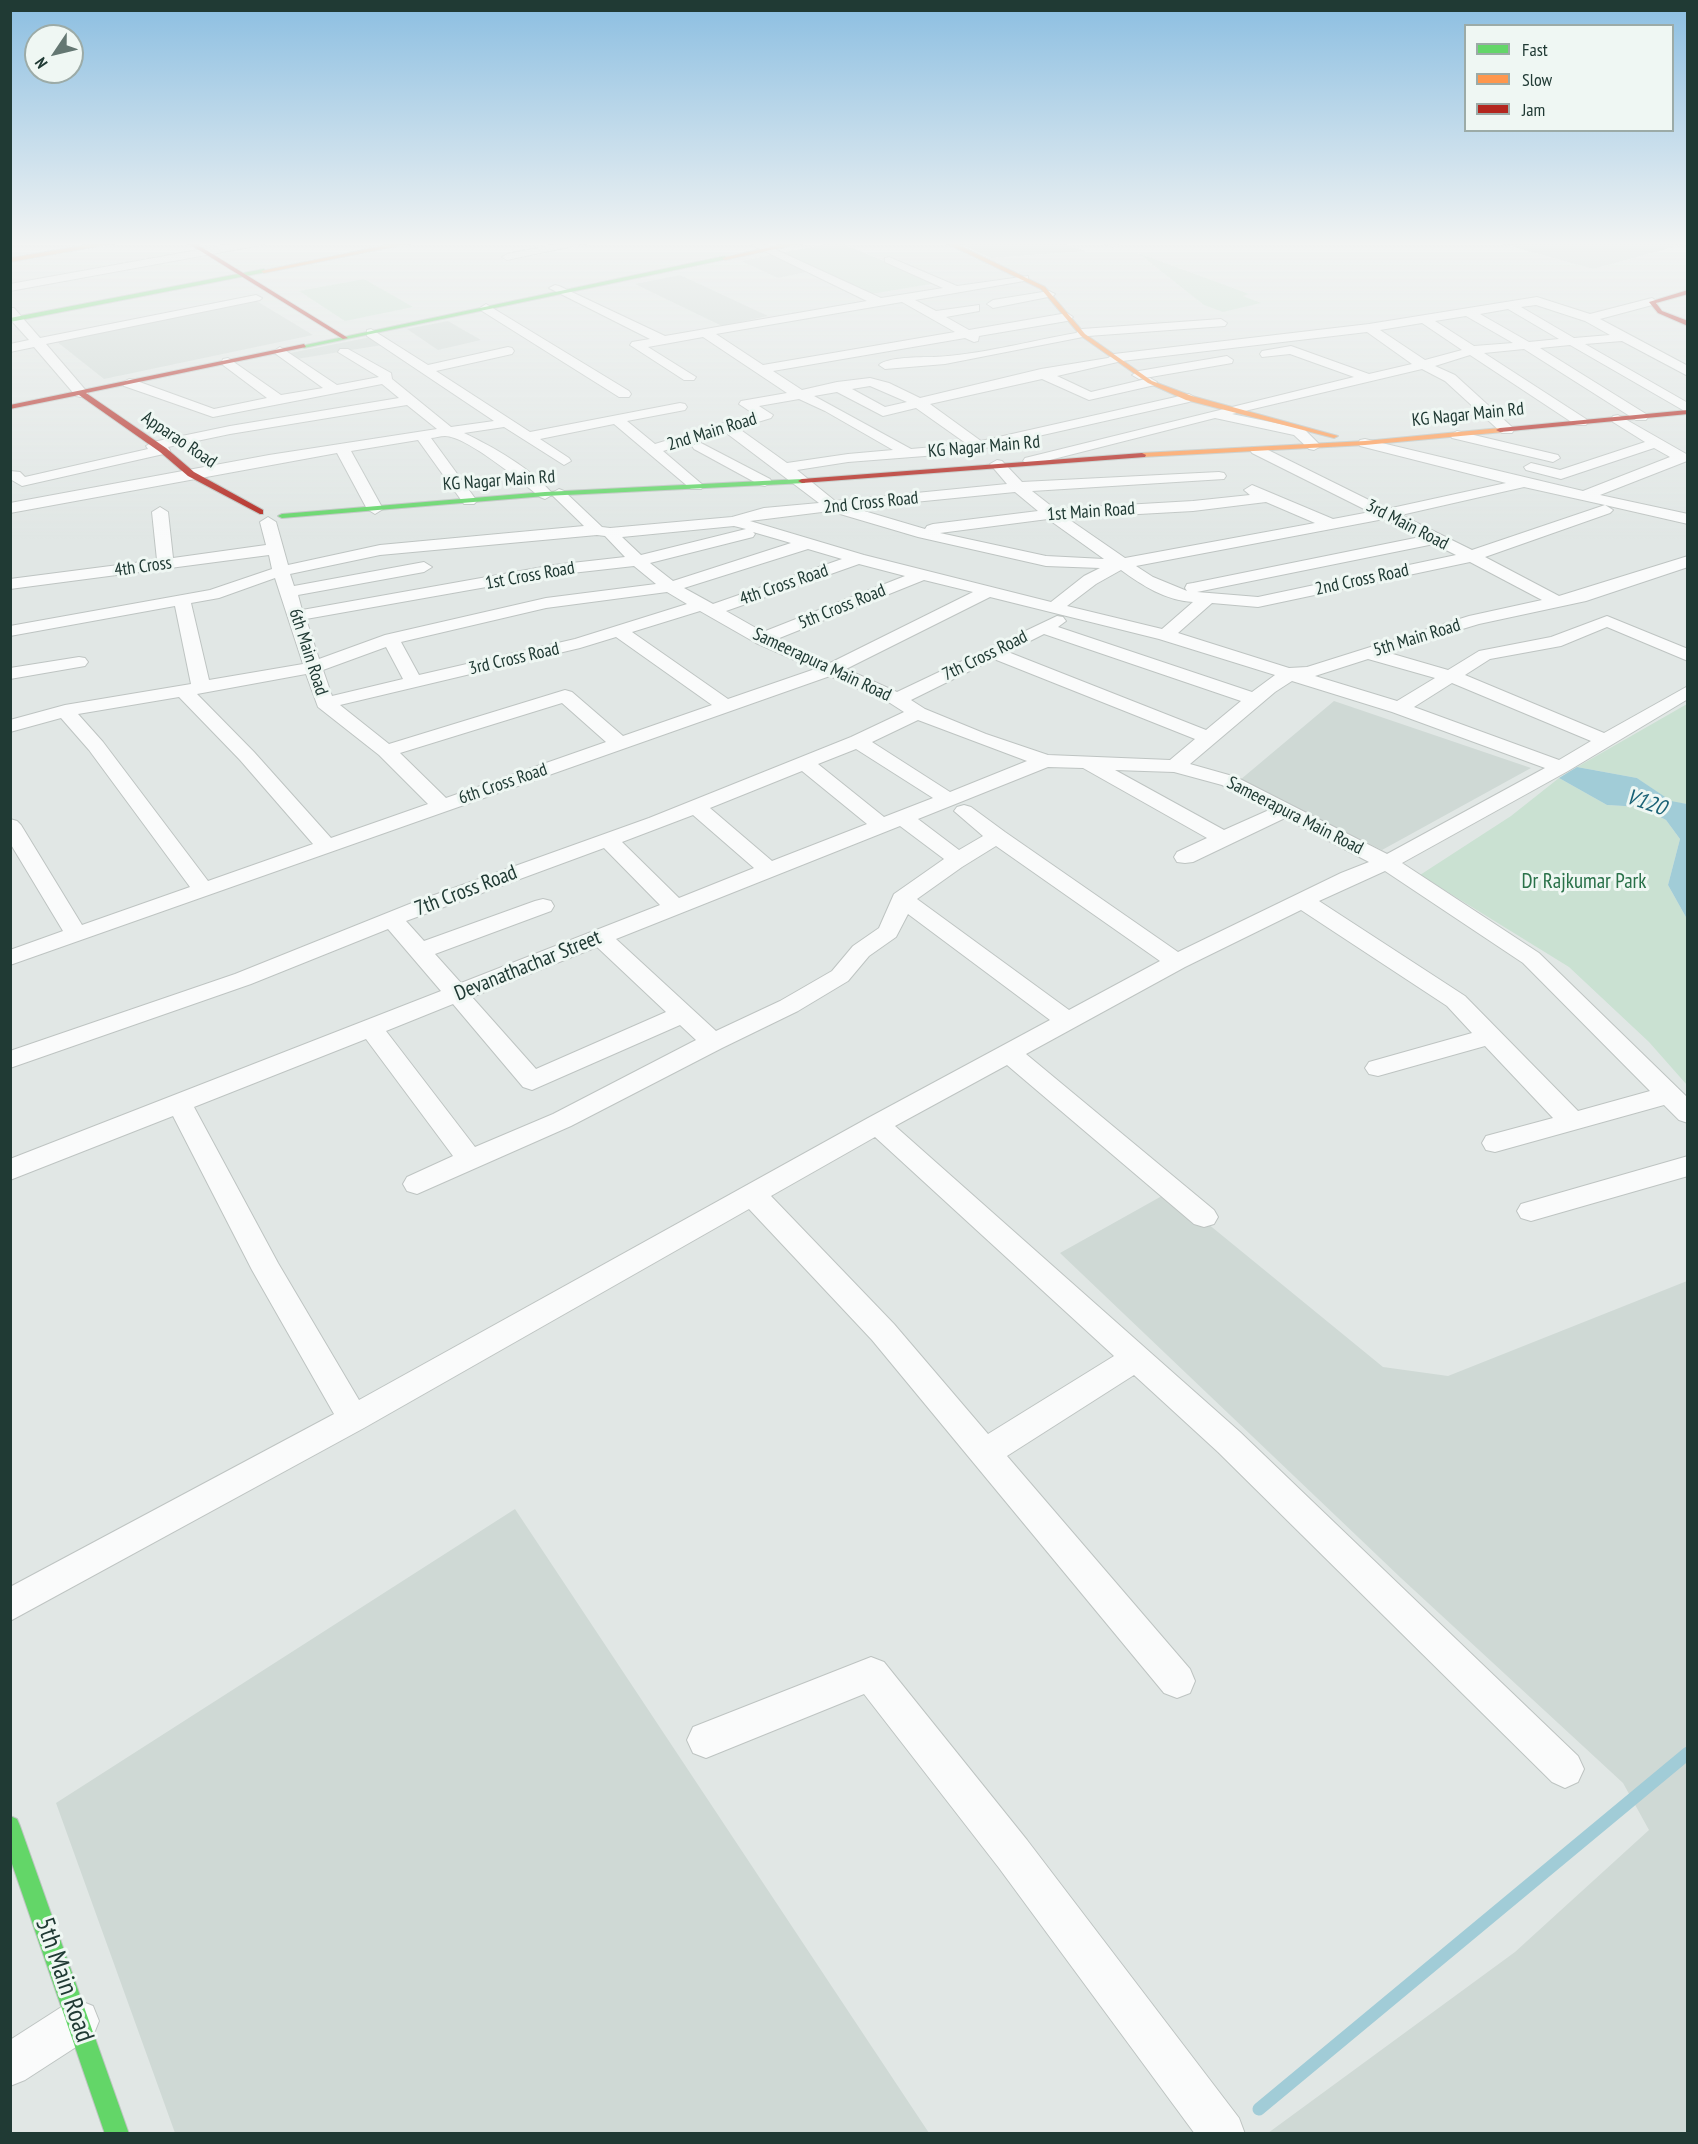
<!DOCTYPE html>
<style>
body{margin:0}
#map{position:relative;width:1698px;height:2144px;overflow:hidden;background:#e1e7e5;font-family:"PT Sans Narrow",sans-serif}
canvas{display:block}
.frame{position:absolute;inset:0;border:12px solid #203a34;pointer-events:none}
.legend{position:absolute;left:1464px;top:24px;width:210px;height:108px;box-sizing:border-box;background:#eff7f3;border:2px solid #9caba7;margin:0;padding:8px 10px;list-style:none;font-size:18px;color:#203a34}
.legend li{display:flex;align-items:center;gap:12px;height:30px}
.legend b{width:30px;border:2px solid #9caba7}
.north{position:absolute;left:24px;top:24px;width:60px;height:60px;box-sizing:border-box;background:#eff7f3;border:2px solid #9caba7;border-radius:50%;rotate:235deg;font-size:16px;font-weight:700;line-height:24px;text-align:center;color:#203a34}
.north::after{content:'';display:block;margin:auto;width:21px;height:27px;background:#647772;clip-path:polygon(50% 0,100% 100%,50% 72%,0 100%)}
</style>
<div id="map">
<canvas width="1698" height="2144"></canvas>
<div class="frame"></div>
<ul class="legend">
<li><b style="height:8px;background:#63d668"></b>Fast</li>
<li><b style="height:8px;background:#ff974d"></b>Slow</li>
<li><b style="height:8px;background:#b3261e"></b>Jam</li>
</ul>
<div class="north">N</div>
</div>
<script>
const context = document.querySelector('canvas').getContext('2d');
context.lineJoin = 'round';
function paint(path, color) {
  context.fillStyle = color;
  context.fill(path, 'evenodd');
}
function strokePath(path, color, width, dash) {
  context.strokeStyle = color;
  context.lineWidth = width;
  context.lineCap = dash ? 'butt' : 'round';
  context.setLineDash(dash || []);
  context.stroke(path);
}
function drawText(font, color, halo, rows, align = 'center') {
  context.font = font + ' "PT Sans Narrow",sans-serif';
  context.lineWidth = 6;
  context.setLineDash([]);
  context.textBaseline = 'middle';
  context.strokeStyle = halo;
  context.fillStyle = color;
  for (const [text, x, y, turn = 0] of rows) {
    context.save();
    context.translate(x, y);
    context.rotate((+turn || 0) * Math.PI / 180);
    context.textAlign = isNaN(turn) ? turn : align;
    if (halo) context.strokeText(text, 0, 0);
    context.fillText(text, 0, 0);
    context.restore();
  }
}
paint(new Path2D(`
 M957,242H1058L1085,251L991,258Z
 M1496,242H1687L1688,243L1593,269Z
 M775,254L811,271L778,278L741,261Z
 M680,275L768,316L722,326L635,284Z
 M255,300L313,335L104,379L56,341Z
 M448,321L481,340L438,350L407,329Z
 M371,337L382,345L297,359L290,353Z
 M1334,701L1531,768L1382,850L1240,780Z
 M1169,1192L1383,1367L1448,1376L1687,1281V2133H1268L1515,1952L1649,1830L1623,1783L1401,1578L1060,1253Z
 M515,1509L929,2133H175L56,1803Z`), '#cfd9d5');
paint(new Path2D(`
 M838,242L937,283L871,294L781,253Z
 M1138,253L1249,294L1243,296L1261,303L1223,312L1204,305Z
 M364,279L413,307L345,321L299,291Z
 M1687,704V804L1671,802L1637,778L1577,767Z
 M1559,778L1607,805L1641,807L1666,820L1680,839L1668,885L1687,919V1085L1649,1042L1569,967L1420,875L1511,816Z`), '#cae1d2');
paint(new Path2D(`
 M1577,767L1637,778L1671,801L1687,804V919L1668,885L1680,839L1666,820L1641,807L1607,805L1559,778Z`), '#a1ccd7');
strokePath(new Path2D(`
 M1259,2109L1688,1753`), '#a1ccd7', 13);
const street = new Path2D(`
 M242,242H266L261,245L10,291V284Z
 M568,242H592L507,260L502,257L507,254Z
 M759,242L881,298L943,288L885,262V258L889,257L957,286L1028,276V280L1024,281L915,300L936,311L979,305V311L946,317L969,330L1067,313L1073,317L1067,321L979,336L978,341L974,342L965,338L773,371L802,390L837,382L870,378L889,383L920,398L1041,369L1108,358L1114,354L1369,324L1537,297L1590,314L1652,298L1658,302L1656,304L1600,319L1688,366V376L1622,341L1585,344L1688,403V413L1570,345L1540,348L1646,414L1648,417L1646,420H1636L1524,349L1484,353L1586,419L1588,422L1586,425H1576L1470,355L1435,366L1455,375L1512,427L1514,430L1512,433H1502L1445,381L1422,369L1232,414L1304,429L1321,446L1314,450L1309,449L1294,435L1215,418L1030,465L1023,461L1025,458L1354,377L1290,354L1262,357L1260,354L1262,351L1291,346L1369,374L1412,364L1367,332L1122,361L1057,376L1091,392L1150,378L1157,382L1155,385L1089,400L1042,379L930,404L981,441L1189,394L1196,398L1189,402L963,453L848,462L797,470L835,501L1007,484L990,464L997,460L1002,461L1022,482L1219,472L1224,473L1226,476L1224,479L1032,491L1055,509L1193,501L1250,495L1244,490L1252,485L1333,519L1370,512L1252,453L1250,450L1252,447H1262L1387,509L1506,483L1360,446L1358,443L1360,440L1365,439L1583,491L1670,457L1654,448L1561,479L1526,470L1524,467L1531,463L1560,470L1645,442L1613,422L1611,419L1613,416L1618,415L1688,455L1687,461L1600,495L1688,514V524L1605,505L1613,510L1610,513L1485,557L1559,596L1688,556V567L1586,601L1479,624L1386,652L1448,670L1479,651L1551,637L1607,616L1688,649V661L1607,627L1561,646L1490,659L1465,675L1604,733L1688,686V699L1568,771L1402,863L1539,953L1688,1098V1123L1679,1120L1664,1105L1495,1152L1486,1150L1482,1143L1486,1136L1553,1118L1485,1046L1378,1076L1369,1074L1365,1068L1369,1062L1472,1033L1447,1006L1301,910L1185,967L1026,1054L1214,1210L1218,1217L1214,1224L1204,1227L1194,1224L1007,1065L895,1126L1240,1432L1578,1756L1584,1769L1578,1782L1565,1788L1552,1782L1218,1452L1134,1375L1007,1456L1190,1669L1195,1681L1190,1693L1177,1698L1164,1693L872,1340L749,1209L364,1428L10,1621V1587L334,1414L252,1270L173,1116L10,1180V1159L441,991L388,929L251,984L10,1068V1051L235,974L412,903L649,818L851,737L904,712L890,703L830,676L10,965V950L63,931L10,843V819L17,821L21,825L82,925L190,887L89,750L61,718L10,732V720L65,705L191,684L175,606L10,636V626L210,590L272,569L269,555L10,589V579L157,560L152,512L160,507L168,512L173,558L266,545L260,522L268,517L276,522L288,565L380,545L584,526L552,495L545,499L540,497C522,482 466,436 445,436C440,436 435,438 431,438L477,501L474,504H464L418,440L351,451L383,509L375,514L367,509L337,453L10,513V503L269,455L437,429L407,405L230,434L168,447L170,450L168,453L22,486L10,479V471L20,472L25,477L148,449L146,446L153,442L230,426L399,398L382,384L213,417L124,386L122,383L129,379L134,380L214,409L267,398L223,365L222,362L223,359L228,358L281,395L323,388L276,354L274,351L280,347L337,385L379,377L338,352L340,349H348L391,373L392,379L451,427L494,421L367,336V330L371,329L428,365L508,347L512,348L514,351L512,354L436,371L530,432L680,403L685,404L687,407L685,410L627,421L655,444L754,414L739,404L741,401L787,393L703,337L648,347L696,377L694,380H684L630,345L632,342L650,339L549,288L555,285L559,286L665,336L867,301L752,245ZM902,302L955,332L763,365L716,334ZM1536,305L1585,321L1610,335L1574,338L1521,307ZM1508,309L1559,339L1529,342L1480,314ZM1466,316L1513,343L1474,346L1435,321ZM1422,323L1462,350L1425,360L1380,330ZM870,386L907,402L885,407L852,389ZM837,392L883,416L916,408L967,444L911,449L814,396ZM799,399L825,411L893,450L848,454L787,463L738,428L771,418L773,415L759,406ZM614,424L691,489H701L704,486L663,451L725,432L819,503L764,508L732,517L610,528L602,527L564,491L559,489L552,493C529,467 495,448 464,433L504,427L564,465L571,461L569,458L540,439ZM1524,487L1605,505L1472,550L1401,515ZM1015,492L1038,511L933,524L927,526L925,529L854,508ZM1266,502L1315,523L1125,558L1067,518L1193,511ZM830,511L918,537L1046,566L1100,568L1084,576L1051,602L864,555L750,521ZM1048,519L1104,559L1046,556L940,533ZM1384,519L1420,537L1193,583L1187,584L1185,588L1187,591L1153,577L1136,566ZM734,526L746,529L641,555L622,537ZM753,532L791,543L673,581L650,563L753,537L755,534ZM597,535L605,536L625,557L554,565L302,610L298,595L424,572L432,567L424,562L294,586L290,574L380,555ZM1434,544L1456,555L1258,597L1197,592ZM808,549L842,559L713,604L684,588ZM1470,562L1542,600L1469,616L1307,667L1289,668L1178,633L1212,603L1258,607ZM859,564L905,576L763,632L726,611ZM634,566L656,584L546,598L385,635L319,659L306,619L554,575ZM1121,570C1143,586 1165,600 1193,602L1162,629L1067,606L1096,584ZM275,578L303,664L209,680L191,603L219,598ZM924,580L973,592L830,663L777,639ZM667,592L687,604L575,639L419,675L401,642L546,608ZM990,597L1159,639L1275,675L1252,692L1058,627L1066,621L1063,617L1057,616L897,692L846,669ZM700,611L756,643L815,669L728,699L632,632ZM1044,634L1241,701L1206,730L1008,652ZM616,637L712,705L623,736L572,692L565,690L389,744L340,705L580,648ZM386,647L403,679L332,696L323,670ZM994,659L1195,739L1170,760L1048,755L986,734L925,709L911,700ZM1368,659L1435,678L1397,701L1315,676ZM306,674L318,707L379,755L428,804L331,838L254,752L197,694ZM1292,681L1392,712L1545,768L1387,854L1236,777L1190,764L1275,692ZM1452,683L1591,741L1559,760L1414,707ZM179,697L240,760L313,844L208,881L103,742L78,714ZM562,703L606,742L446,798L400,753ZM918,720L1027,761L950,792L872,742ZM856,749L933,798L884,817L818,764ZM1048,767L1083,768L1207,838L1177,852L1174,857L1177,862L1185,863L1193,862L1285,818L1369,862L1341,873L1178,952L1005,832L971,807L964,805L957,807L954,811L983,836L959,850L918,819ZM1115,770L1174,772L1222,785L1269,810L1224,830ZM802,771L867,824L772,861L710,808ZM693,815L754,868L679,898L622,842ZM900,826L944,859L894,894L879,928L853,946L832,971L780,1001L716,1031L616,939ZM996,846L1160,961L1069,1010L917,899L962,867ZM604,848L660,905L461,983L435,954L551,911L554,906L551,901L543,899L535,901L424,941L406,921ZM1385,871L1523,963L1650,1091L1578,1111L1465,996L1319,901ZM908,914L1050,1020L868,1118L359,1400L278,1263L194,1107L366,1039L453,1156L407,1177L403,1184L407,1191L417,1194L571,1126L722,1048L798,1011L848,981L869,956L896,937ZM597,947L666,1012L536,1069L472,997ZM453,1004L523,1087L532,1090L680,1025L696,1040L553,1114L475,1147L386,1031ZM875,1137L1114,1356L988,1434L894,1324L771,1196Z
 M1102,242H1117L1118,244L1113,247Z
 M1049,291L1055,294L1053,296L993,308L987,304L993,300Z
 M256,295L262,298L260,300L46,344L88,393L81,397L76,396L34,347L10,352V344L29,340L10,319V308H14L40,338Z
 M486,304L629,391L631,394L629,397H619L482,311L480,308Z
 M1221,319L1227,323L1225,326L1088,336L945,364L885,369L879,365C887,357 920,357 933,357C979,355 1030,341 1076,333L1082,329Z
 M1227,356L1233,360L1232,363L1139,379L1132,375L1139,371Z
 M1457,431L1558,455L1560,458L1553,462L1452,438L1450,435Z
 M699,442L770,479L772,482L765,486L760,485L694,449L692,446Z
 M79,657L85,658L88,662L85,666L10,679V668Z
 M1688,1156V1176L1531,1221L1521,1218L1517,1211L1521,1204Z
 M871,1657L884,1662L1027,1840L1239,2118L1245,2134H1195L999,1868L864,1694L706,1758L693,1753L687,1740L693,1727Z
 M78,2000L93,2006L99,2021L93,2036L25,2080L10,2086V2040L63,2006Z`);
const fast = new Path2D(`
 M725,256L727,259L304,348L301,346Z
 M264,269L266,272L10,322V318Z
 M802,479H805V483L545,496L282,518L278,516L282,514L545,492Z
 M10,1816L17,1819L20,1826L129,2134H105L10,1858Z`);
const slow = new Path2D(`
 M106,242H121L10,262V258Z
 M403,242H416L264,273L261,271Z
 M794,242H807L725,260L722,258Z
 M944,242H952L1045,287L1085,334L1152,381L1192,396L1338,436L1334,438L1186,400L1148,383L1081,336L1041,289Z
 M1500,428H1503V432L1365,445L1142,457L1138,455L1142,453L1365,441Z`);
const jam = new Path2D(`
 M186,242H193L348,338L343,339Z
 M1688,290V294L1656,303L1662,311L1688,321V326L1658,313L1649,302Z
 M304,344L306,347L86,393L166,448L194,472L263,510V514H260L188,476L160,452L79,395L10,409V405Z
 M1688,410V414L1500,432L1496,430L1500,428Z
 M1142,453L1146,455L1145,457L802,483L798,481L802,479Z`);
strokePath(street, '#bec4c2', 2);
strokePath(fast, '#bec5c2', 2);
strokePath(slow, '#bec5c2', 2);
strokePath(jam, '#bec5c2', 2);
paint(street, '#fafbfb');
paint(fast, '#63d668');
paint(slow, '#ff974d');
paint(jam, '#b3261e');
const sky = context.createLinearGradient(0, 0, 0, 542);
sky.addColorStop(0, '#8bbee1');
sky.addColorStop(0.45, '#f2f4f3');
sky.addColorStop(1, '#f2f4f300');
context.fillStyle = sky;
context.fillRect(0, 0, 1698, 542);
drawText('18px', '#203a34', '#eff7f3', [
 ["KG Nagar Main Rd",1468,415,-6],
 ["2nd Main Road",712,432,-17],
 ["Apparao Road",179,440,34],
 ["KG Nagar Main Rd",984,447,-5],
 ["KG Nagar Main Rd",499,481,-4],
 ["2nd Cross Road",871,503,-6],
 ["1st Main Road",1091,512,-4],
 ["3rd Main Road",1407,525,27],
 ["4th Cross",143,567,-8],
 ["1st Cross Road",530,576,-10],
 ["2nd Cross Road",1362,580,-12],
 ["4th Cross Road",784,585,-19],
 ["5th Cross Road",842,607,-22],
 ["5th Main Road",1417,638,-17],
 ["6th Main Road",308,652,72],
 ["7th Cross Road",985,656,-26],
 ["3rd Cross Road",514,659,-13],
 ["Sameerapura Main Road",822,665,25],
 ["6th Cross Road",503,784,-19],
 ["Sameerapura Main Road",1295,816,27]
]);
drawText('21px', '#297149', '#eff7f3', [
 ["Dr Rajkumar Park",1584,882]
]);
drawText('21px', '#203a34', '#eff7f3', [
 ["7th Cross Road",466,891,-21],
 ["Devanathachar Street",528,966,-22]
]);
drawText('italic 22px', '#1a6276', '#eff7f3', [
 ["V120",1646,803,19]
]);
drawText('26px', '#203a34', '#eff7f3', [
 ["5th Main Road",64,1980,71]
]);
</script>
